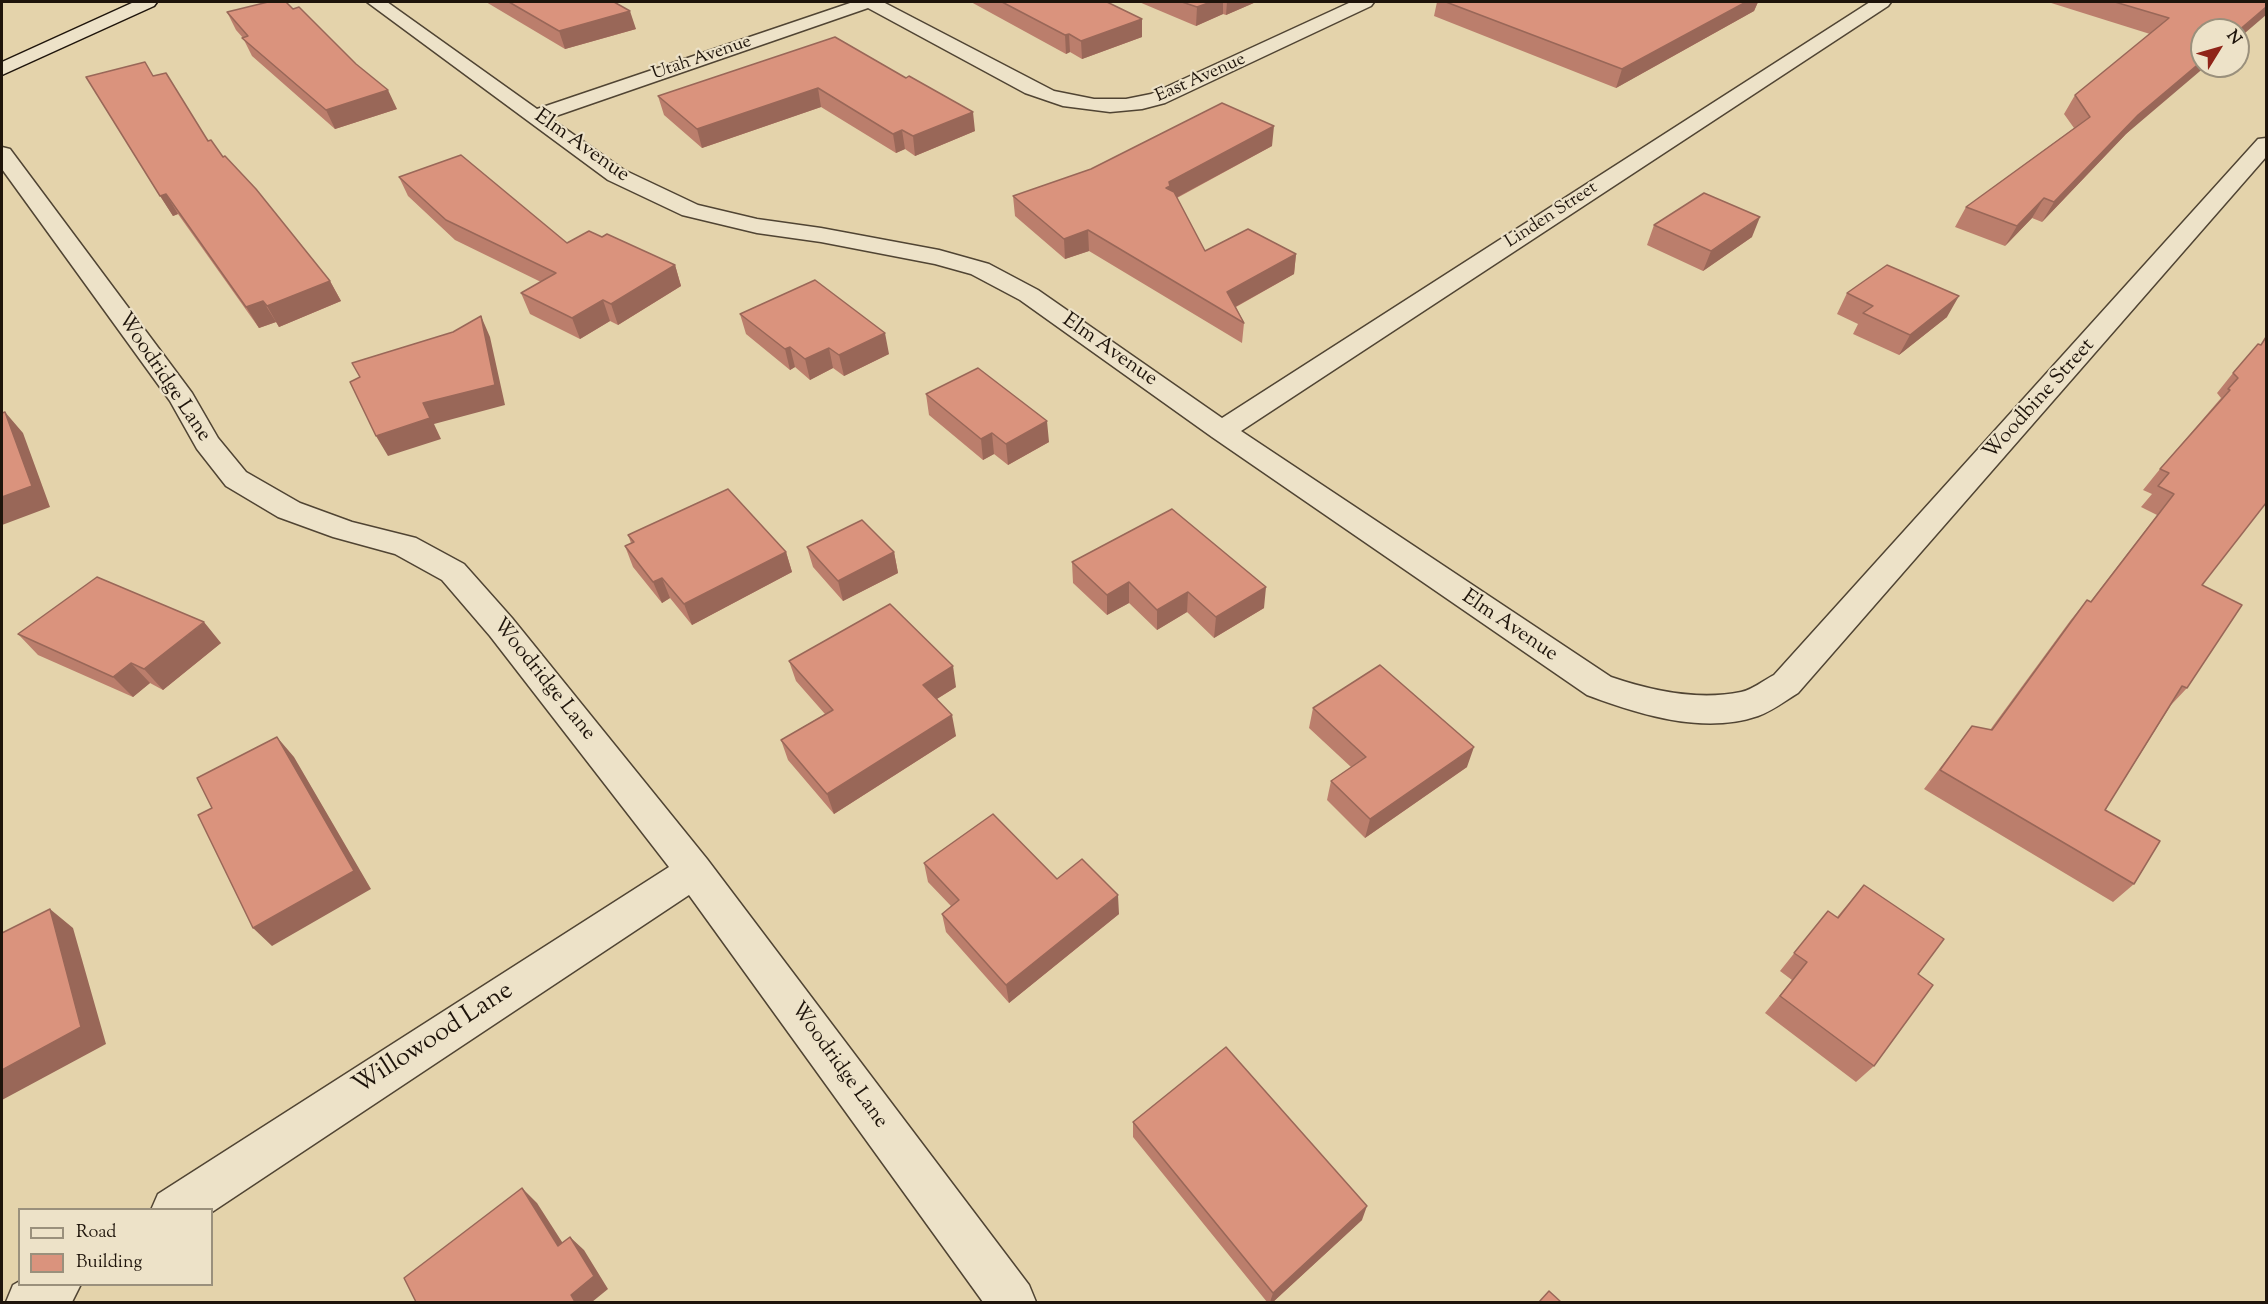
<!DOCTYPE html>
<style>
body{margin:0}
#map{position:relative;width:2268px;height:1304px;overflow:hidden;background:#e4d3ab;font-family:"Sorts Mill Goudy",serif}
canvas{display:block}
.frame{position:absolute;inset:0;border:3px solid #1e140b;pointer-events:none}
.legend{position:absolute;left:18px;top:1208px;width:195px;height:78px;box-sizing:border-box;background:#ede2c8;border:2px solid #9a907c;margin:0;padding:8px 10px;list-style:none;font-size:18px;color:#1e140b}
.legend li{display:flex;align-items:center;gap:12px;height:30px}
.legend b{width:30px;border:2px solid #9a907c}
.north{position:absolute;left:2190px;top:18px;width:60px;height:60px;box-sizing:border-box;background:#ede2c8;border:2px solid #9a907c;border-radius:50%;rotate:53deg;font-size:16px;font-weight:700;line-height:24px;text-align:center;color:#1e140b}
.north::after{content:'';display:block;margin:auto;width:21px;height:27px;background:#8f2418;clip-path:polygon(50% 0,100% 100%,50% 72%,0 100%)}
</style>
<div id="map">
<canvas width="2268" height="1304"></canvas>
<div class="frame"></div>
<ul class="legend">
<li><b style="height:8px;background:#ede2c8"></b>Road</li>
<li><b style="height:16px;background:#da937d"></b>Building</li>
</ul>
<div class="north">N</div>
</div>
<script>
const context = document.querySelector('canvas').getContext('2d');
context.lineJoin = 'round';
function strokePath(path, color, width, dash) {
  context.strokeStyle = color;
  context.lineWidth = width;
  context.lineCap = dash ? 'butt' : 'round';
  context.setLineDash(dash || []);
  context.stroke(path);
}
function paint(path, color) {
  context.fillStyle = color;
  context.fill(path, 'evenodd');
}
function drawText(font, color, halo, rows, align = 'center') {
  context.font = font + ' "Sorts Mill Goudy",serif';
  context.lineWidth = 4.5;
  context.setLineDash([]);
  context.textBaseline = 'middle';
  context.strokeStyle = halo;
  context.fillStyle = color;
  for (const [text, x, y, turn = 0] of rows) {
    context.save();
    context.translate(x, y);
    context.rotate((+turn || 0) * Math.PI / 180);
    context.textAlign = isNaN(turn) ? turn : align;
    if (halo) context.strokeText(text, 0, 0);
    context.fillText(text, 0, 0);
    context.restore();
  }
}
const minor = new Path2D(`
 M367,2H387L537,109L853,2H883L1054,91L1094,99H1126L1151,94L1351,2H1374L1371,6L1165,103L1142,109L1110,112L1063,106L1025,93L868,8L550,118L624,170L698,205L757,219L821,228L939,250L989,264L1038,290L1222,418L1870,2H1891L1888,6L1241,431L1611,677C1652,691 1698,701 1741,692C1752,690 1764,680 1774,675L2258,139L2266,138V157L1798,693C1785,701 1772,711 1758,716C1703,735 1638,714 1587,695L1212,437L1020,300L971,274L935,264L821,242L757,233L682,215L608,180Z
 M2,147L10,149L192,393L218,438L246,472L300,503L352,522L416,538L464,564L512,618L707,859L1029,1285L1036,1302H983L689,895L212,1212V1210H151L158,1194L669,867L490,636L442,580L395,554L333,537L278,517L226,486L197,449L170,401L2,169Z
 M20,1281V1284H81L72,1302H6L13,1285Z`);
const secondary = new Path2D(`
 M134,2H157L154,6L2,75V62Z`);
strokePath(minor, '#504433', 3);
strokePath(secondary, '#1e140b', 3);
paint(minor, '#ede2c8');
paint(secondary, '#ede2c8');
paint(new Path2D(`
 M486,2H614L636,29L565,49Z
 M971,2H1107L1142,19V37L1082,59L1070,52L1066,54Z
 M1139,2H1256L1226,15L1223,14L1196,26Z
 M1437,2H1758L1754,11L1616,88L1434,16Z
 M2048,2H2266L2126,134L2042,222L2032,218L2005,246L1955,227L1966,207L2074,128L2064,114L2075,95L2150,34Z
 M293,9L397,109L335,129L252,56L243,38L236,30L227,12Z
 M835,37L975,131L915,156L905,149L896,153L821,107L702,148L664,115L658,96Z
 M153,76L330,281L341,301L279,327L276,322L259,328L178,214L173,216L86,77Z
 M1272,146L1177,198L1205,251L1296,254L1294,274L1236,307L1244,323L1242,343L1089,251L1065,259L1015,216L1013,196Z
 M399,177L567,243L602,237L675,265L681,286L618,325L610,321L580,339L530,314L521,293L541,282L455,240L408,196Z
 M1654,225L1752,237L1703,271L1647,245Z
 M1847,293L1947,317L1899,355L1853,334L1858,324L1837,314Z
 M740,314L889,354L844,376L833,368L810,380L795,367L790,370L746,334Z
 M2261,345L2202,585L2187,688L2171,705L2105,810L2134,884L2113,902L1924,789L1972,726L1990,730L2070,621L2087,600L2090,602L2157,515L2141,507L2152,494L2143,490L2160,469L2221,398L2217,393L2233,373Z
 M926,394L1049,442L1008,465L994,454L983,460L929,415Z
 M628,535L786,552L792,572L692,625L670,598L662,603L633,567L625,546L631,543Z
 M807,547L894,552L898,573L843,601L813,567Z
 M1072,562L1264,608L1214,638L1187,612L1157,630L1129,603L1107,615L1073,583Z
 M18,634L221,643L163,690L150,683L133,697L38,655Z
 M789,661L956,687L937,699L956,736L834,814L788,760L781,740L825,714L796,681Z
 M1313,708L1467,767L1365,838L1327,800L1331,781L1351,767L1309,728Z
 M924,863L1057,879L1119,914L1009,1003L946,932L942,914L951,906L928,882Z
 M1864,885L1918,974L1874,1066L1856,1082L1765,1013L1792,980L1780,971L1828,911L1837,917Z
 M1133,1122L1362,1220L1273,1302H1267L1133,1137Z`), '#bb7e6c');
paint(new Path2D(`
 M1211,2H1223V14L1196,26L1197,7Z
 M1227,2H1256L1226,15Z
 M1746,2H1758L1754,11L1616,88L1622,69Z
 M2266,7V15L2238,39V31Z
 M630,11L636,29L565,49L559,31Z
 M1142,19V37L1082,59L1081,41Z
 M1069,34L1070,52L1066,54L1065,35Z
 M2202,61V66H2206L2126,134L2042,222L2054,202L2138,115Z
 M818,88L821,107L702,148L697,129Z
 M388,90L397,109L335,129L326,110Z
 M973,112L975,131L915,156L913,136Z
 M1274,126L1272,146L1170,201L1166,188L1169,182Z
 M902,130L905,149L896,153L893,134Z
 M166,194L178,214L173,216L160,196Z
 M2044,198L2032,218L2005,246L2017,226Z
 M1760,217L1752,237L1703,271L1711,251Z
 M1088,230L1089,251L1065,259L1064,239Z
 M1296,254L1294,274L1226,312L1227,292Z
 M675,265L681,286L618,325L611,304Z
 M330,281L341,301L279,327L267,306Z
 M1959,296L1947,317L1899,355L1910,335Z
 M603,300L610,321L580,339L572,318Z
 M263,301L276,322L259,328L246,307Z
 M481,316L490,337L505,405L434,424L441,439L388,456L376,436Z
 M885,333L889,354L844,376L839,355Z
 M790,347L795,367L790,370L785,349Z
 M829,348L833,368L810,380L805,359Z
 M5,412L23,433L50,507L2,525V497Z
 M1047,421L1049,442L1008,465L1006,444Z
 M992,433L994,454L983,460L981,439Z
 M786,552L792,572L692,625L684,604Z
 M894,552L898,573L843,601L838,581Z
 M662,578L670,598L662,603L653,582Z
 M1129,582V603L1107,615V595Z
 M1266,587L1264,608L1214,638L1216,617Z
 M1188,592L1187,612L1157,630V610Z
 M204,622L221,643L163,690L144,669Z
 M131,663L150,683L133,697L113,677Z
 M953,666L956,687L927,705L923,685Z
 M952,715L956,736L834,814L827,794Z
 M277,737L294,757L371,889L272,946L253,928Z
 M1474,747L1467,767L1365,838L1370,819Z
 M1118,895L1119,914L1009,1003L1006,985Z
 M50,909L73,928L106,1044L2,1100V1070Z
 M522,1188L537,1203L573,1259L558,1246Z
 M1367,1206L1362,1220L1273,1302H1270L1273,1293Z
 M570,1237L584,1250L608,1289L592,1302H575L571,1295Z`), '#996758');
const building = new Path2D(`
 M268,2H286L293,9L299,7L356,64L388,90L326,110L242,38L248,36L227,12Z
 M509,2H614L630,11L559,31Z
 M1002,2H1107L1142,19L1081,41L1069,34L1065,35Z
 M1182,2H1211L1197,7Z
 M1446,2H1746L1622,69Z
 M2115,2H2266V7L2238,31V30H2202V61L2138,115L2054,202L2044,198L2017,226L1966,207L2090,117L2075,95L2169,18Z
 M835,37L906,78L909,76L973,112L913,136L902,130L893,134L818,88L697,129L658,96Z
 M145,62L153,76L166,73L208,141L211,140L223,157L225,156L256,189L330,281L267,306L263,301L246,307L166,194L160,196L86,77Z
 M1222,103L1274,126L1169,182L1170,186L1166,188L1174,192L1205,251L1248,229L1296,254L1227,292L1244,323L1088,230L1064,239L1013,196L1091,169Z
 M461,155L567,243L589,231L602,237L607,234L675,265L611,304L603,300L572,318L521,293L556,273L446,220L399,177Z
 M1704,193L1760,217L1711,251L1654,225Z
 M1887,265L1959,296L1910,335L1863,313L1873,306L1847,293Z
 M815,280L885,333L839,355L829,348L805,359L790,347L785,349L740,314Z
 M481,316L495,385L423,403L430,418L376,436L350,382L360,377L352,363L453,332Z
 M2266,337V503L2202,585L2242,605L2187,688L2182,686L2105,810L2160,841L2134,884L1940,770L1972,726L1992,730L2087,600L2091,602L2174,494L2158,486L2169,473L2160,469L2230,390L2228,389L2238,378L2233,373L2258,344L2261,345Z
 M978,368L1047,421L1006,444L992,433L981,439L926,394Z
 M5,412L32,486L2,497V413Z
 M728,489L786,552L684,604L662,578L653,582L625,546L634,542L628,535Z
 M1172,509L1266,587L1216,617L1188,592L1157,610L1129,582L1107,595L1072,562Z
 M862,520L894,552L838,581L807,547Z
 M97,577L204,622L144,669L131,663L113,677L18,634Z
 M890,604L953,666L923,685L952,715L827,794L781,740L833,710L789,661Z
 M1380,665L1474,747L1370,819L1331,781L1366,757L1313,708Z
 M277,737L354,871L253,928L198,815L212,808L197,778Z
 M993,814L1057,879L1082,859L1118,895L1006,985L942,914L959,900L924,863Z
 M1864,885L1944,939L1918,974L1933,985L1874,1066L1780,996L1807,962L1794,953L1828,911L1838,918Z
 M50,909L81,1027L2,1070V933Z
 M1226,1047L1367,1206L1273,1293L1133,1122Z
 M522,1188L558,1246L570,1237L594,1276L571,1295L575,1302H416L404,1278Z
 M1549,1291L1561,1302H1539Z`);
paint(building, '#da937d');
strokePath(building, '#996758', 1.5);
drawText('18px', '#1e140b', '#ede2c8', [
 ["Utah Avenue",702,59,-19],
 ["East Avenue",1201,79,-24],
 ["Linden Street",1552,216,-33]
]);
drawText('21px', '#1e140b', '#ede2c8', [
 ["Elm Avenue",581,147,35],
 ["Elm Avenue",1109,351,35],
 ["Woodridge Lane",163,378,56],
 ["Woodbine Street",2040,400,-48],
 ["Elm Avenue",1509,627,34],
 ["Woodridge Lane",543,680,51],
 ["Woodridge Lane",838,1066,54]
]);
drawText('26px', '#1e140b', '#ede2c8', [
 ["Willowood Lane",434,1040,-33]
]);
</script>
